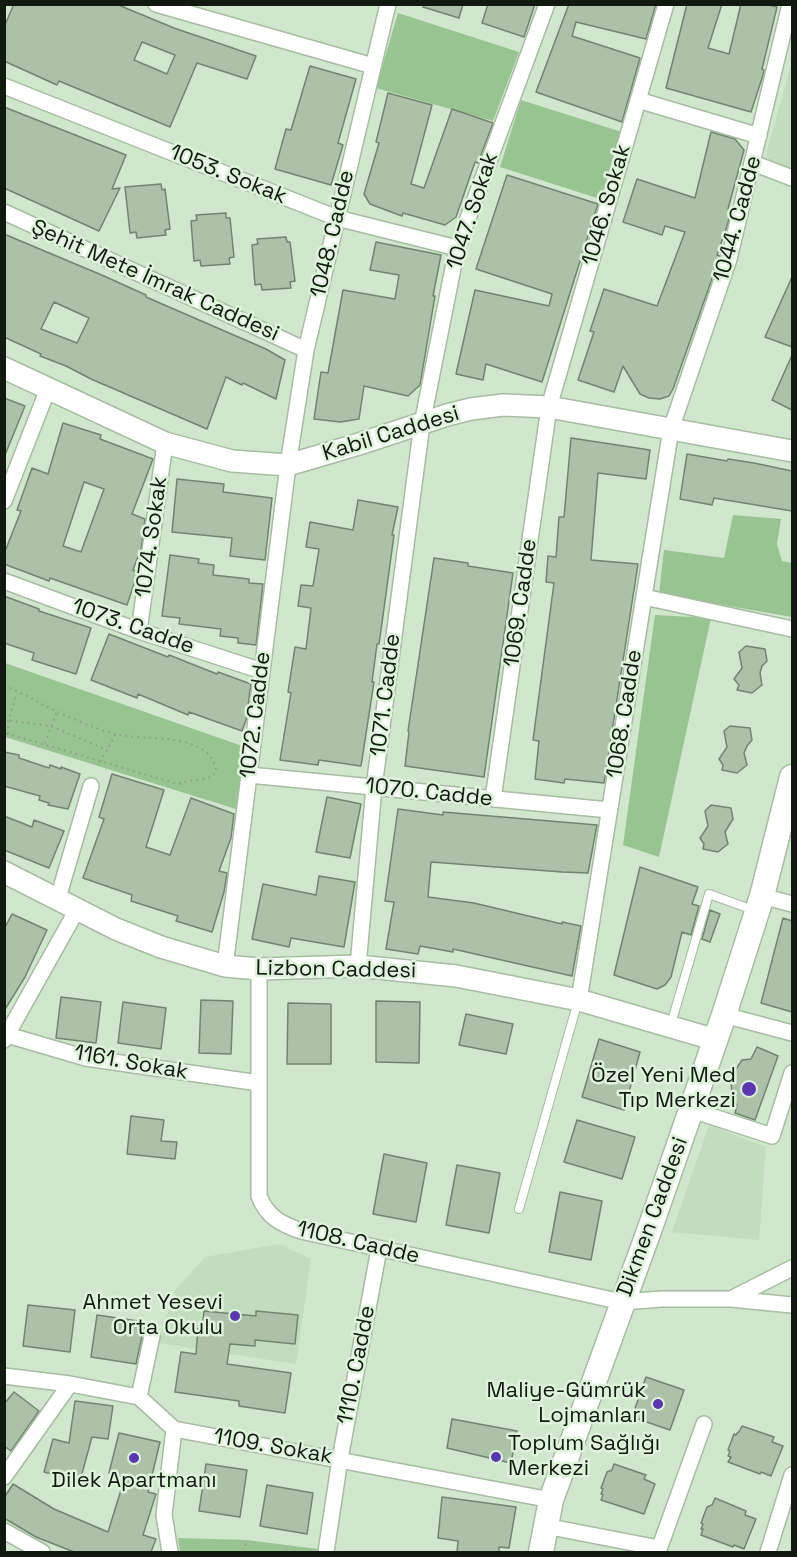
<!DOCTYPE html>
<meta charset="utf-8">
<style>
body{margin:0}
#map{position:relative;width:797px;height:1557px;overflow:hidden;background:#d0e6cd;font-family:"Space Grotesk",sans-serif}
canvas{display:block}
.frame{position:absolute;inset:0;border:6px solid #121910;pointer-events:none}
</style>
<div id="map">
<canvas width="797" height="1557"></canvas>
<div class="frame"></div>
</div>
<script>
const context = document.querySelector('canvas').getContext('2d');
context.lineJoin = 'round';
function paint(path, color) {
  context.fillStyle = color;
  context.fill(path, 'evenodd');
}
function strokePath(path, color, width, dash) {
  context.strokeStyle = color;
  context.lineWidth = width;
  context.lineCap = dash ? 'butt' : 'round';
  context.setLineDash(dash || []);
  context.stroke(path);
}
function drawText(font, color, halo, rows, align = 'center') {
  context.font = font + ' "Space Grotesk",sans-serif';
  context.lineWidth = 5;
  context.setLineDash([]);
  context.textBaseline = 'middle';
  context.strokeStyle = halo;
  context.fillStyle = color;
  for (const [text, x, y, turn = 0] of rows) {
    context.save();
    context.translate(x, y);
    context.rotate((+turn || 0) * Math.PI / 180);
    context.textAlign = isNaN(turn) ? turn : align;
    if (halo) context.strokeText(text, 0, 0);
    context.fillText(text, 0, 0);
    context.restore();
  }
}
paint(new Path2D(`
 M792,61V171L772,164L766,155Z
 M709,1125L766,1147L759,1240L672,1232Z
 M279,1244L311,1259L296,1364L158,1343L176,1289L205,1257Z`), '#c2ddbd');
paint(new Path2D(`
 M398,13L519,52L493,121L376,88Z
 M521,100L622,132L600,199L500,167Z
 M733,515L781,519L777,544L782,561L792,563V617L659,594L664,550L724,558Z
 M655,615L711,618L659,857L623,845Z
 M5,663L248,748L239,810L5,737Z
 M178,1538L246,1540L318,1549V1552H180Z`), '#97c490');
const building = new Path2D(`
 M14,4H116L174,28L256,56L247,79L197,63L170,127L59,81L57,85L4,61V27ZM142,42L175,55L167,74L134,60Z
 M423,4H463L459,18L423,7Z
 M488,4H535L524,37L482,23Z
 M569,4H656L646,39L576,22L572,36L640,58L622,122L536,92Z
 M687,4H722L708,48L729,54L741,4H765L777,7L762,69L764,70L763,75L751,112L666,88Z
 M310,66L356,79L338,143L343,145L331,185L275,169L286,129L291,130Z
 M388,93L432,105L411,184L424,188L452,109L493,123L478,163L475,162L456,217L445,225L403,213L402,216L370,204L364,194L379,143L376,142Z
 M4,107L126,155L112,189L120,188L99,231L4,188Z
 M711,132L735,139L744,150L728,209H731L728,223L717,255L720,256L673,389L669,396L660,399L649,398L640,394L623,366L614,392L578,380L594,332L590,331L604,289L657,306L685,232L665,226L662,235L623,222L637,179L695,198Z
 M507,175L598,204L542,382L486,364L483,380L456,374L475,290L549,306L552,294L476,269Z
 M161,184L162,190L165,189L170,229L165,230L166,235L137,238L136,232L130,233L125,187Z
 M226,213V218H230L234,257L229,258L230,264L201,266L200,260L194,261L191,221L197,220L196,215Z
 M4,234L104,276L146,295V297L266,349L285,360L276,399L243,383L242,385L226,377L207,429L91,379L66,366L40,356L41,354L4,337ZM54,302L89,318L77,343L41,329Z
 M286,237L287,242H290L295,281L290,282L291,288L262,290L261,284L255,285L252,245L258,244L257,239Z
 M376,242L441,255L433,296H435L420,385L408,396L364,386L359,419L340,422L314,419L321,372L328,373L343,290L395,299L399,275L370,270Z
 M792,277V347L765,337Z
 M792,355V410L772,400Z
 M4,398L25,406L5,455H4Z
 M63,423L101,435L100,439L153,459L132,514L145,519L141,549L133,570L137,572V575L127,605L50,578L49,581L4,564V554L21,511L17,510L32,468L48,474ZM84,482L104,489L81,552L63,546Z
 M571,438L650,450L646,479L598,473L591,560L638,564L604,783L565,779L564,783L535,779L539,741L533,740L554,583L546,582L548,556L556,557L559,517H564Z
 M687,454L727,461L728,459L754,463L792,471V511L714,498L712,505L680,499Z
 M177,479L224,484L223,492L272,498L265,560L230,556L232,538L172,532Z
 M358,500L398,507L392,535H394L382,623L379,644H377L372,682H374L361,766L319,760L318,765L280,760L291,693L288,692L295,647L306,649L311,608L298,606L301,585L313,586L319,549L306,547L310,522L353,530Z
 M170,555L199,559L198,563L214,565L213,575L249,579V583L263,584L256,645L238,643V638L220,636L221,629L179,624L180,618L162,616Z
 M434,558L468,563V566L513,573L484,777L405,766L409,732L408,731Z
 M4,596L39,609V611L91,628L76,674L32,660L34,653L4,643Z
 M109,634L168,657L169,655L217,674L218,672L251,684L246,720L242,731L189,712L188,715L138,694L137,698L91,680Z
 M746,646L765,649L767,661L762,666L760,673L762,685L752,693L737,690L739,685L734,679L742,668L739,652Z
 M730,726L750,728L752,740L747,746L744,753L747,765L737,773L722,770L723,765L719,759L727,747L724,731Z
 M4,752L19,755V758L49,768L50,765L61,769V767L80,774L68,809L48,805L49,803L39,800L40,796L4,786Z
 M112,774L164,790L146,847L170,855L191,798L234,814L231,838L219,871L227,873L224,892L212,932L176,921L178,916L131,901L132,895L83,878L104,819L99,817Z
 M327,797L361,804L350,858L316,852Z
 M711,805L731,808L732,814L733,819L725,832L728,844L718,852L703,849L704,844L700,838L708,826L705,811Z
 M398,809L443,815V812L597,825L588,873L562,872L431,862L428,897L474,903L562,924V922L581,926L572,976L453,949V952L420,946L418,954L386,949L394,902L385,901Z
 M4,816L32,827L34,820L64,831L49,868L4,850Z
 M640,867L698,887L692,904L699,906L691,935L682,932L671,977L665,985L657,989L614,975Z
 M319,876L355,882L344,947L291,938L289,947L252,939L263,884L316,895Z
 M710,910L720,914L710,942L702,939Z
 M12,914L47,930L25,977L4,1011V929Z
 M783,918L792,921V1012L761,1003Z
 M61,997L101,1002L96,1043L56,1038Z
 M201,1000L233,1001L231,1054L199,1053Z
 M376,1001L420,1002L419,1063L376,1062Z
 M123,1002L166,1008L161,1049L118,1043Z
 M288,1003L331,1004V1064H287Z
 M466,1014L513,1024L506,1054L459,1045Z
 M599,1039L640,1052L624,1110L582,1097Z
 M757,1047L778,1056L755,1120L735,1113L737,1105L732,1095L731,1082L736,1069L742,1060L751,1059Z
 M131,1116L164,1120L161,1141L177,1142L175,1159L127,1154Z
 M577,1120L635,1137L622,1179L564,1162Z
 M384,1154L427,1163L416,1222L373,1214Z
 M457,1165L500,1173L489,1233L446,1225Z
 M560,1192L602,1201L591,1260L549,1252Z
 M28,1305L75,1310L70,1352L23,1346Z
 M204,1311L256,1316V1311L298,1315L295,1344L255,1340V1346L230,1344L227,1364L291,1373L285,1413L239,1406V1401L175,1392L181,1352L196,1354L198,1328H202Z
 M97,1315L145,1322L136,1364L91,1357Z
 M646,1377L684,1390L670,1430L632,1417Z
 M14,1392L39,1411L11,1451L4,1446V1404Z
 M75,1401L113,1406L108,1439L92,1437L80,1481L44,1472L53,1439L69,1443Z
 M452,1419L517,1431L511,1463L447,1448Z
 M742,1426L774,1437L772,1442L783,1446L771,1476L761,1472L760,1474L728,1462L731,1457L728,1456L730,1451L728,1450L734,1434L736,1435L738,1432H739Z
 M119,1433L160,1442L148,1492L156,1494L143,1535L156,1539L151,1552H74L36,1537L4,1518V1498L13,1484L54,1509L108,1532L125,1477L109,1473Z
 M206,1464L247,1470L240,1517L199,1511Z
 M614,1464L646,1475L644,1479L655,1484L644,1514L601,1500L603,1495L601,1494L603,1489L601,1488L607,1472L612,1470Z
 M267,1485L313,1493L307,1534L260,1526Z
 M442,1497L516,1507L509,1548L499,1547V1552H457L458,1541L438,1538Z
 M715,1498L746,1511L745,1515L756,1519L744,1549L734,1545L733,1547L701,1535L703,1529H701L703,1524L701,1523L707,1507L712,1505Z`);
paint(building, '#acc1a8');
strokePath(building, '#71856e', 1.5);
const lane = new Path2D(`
 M671,1024L709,894L756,911
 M519,1209L578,1001`);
const street = new Path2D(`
 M156,4L373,66
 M4,86L337,218L457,248
 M638,100L759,136
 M753,163L792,178
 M4,212L306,350
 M4,501L48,389
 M4,581L139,631L262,671
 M644,597L792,629
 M139,631L165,443
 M249,775L609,810
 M493,799L549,407L666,4
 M762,896L792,904
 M58,898L91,786
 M225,966L288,465L306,350L388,4
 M358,966L374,787L422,424L457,248L547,4
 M259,969V1196C267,1217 281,1224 301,1231L622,1302L662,1299H731L792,1305
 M579,1000L671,429L729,259L790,4
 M724,1015L792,1033
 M4,1034L86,1058L259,1083
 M4,1040L78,908
 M692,1110L772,1136L792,1073
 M731,1299L792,1268
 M4,1376L70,1384L139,1397L174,1429L551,1500
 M139,1397L152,1336
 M4,1477L70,1384
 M545,1526L659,1548
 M4,1531L42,1552
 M170,1552L164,1515L174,1429
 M326,1552L340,1459L379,1249
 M658,1552L704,1424
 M768,1552L792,1475`);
const secondary = new Path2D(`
 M4,368L165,443L232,461L288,465L359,444L447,415L471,409L503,405L549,407L792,451
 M4,872L116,929L161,947L225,966L259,969L358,966L456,976L579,1000L716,1040`);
const primary = new Path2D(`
 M541,1552L551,1500L649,1231L724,1015L762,896L792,777`);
strokePath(lane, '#a7bca3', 10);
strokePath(street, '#a7bca3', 18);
strokePath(secondary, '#a7bca3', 24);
strokePath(primary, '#a7bca3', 27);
strokePath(new Path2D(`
 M4,686C17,690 30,698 42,704C65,716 90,727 115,734C146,742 208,730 216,770L213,776C201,781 190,779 178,784C120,768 63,749 4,733
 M4,720L51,726L107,750
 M8,734V722L17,693
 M45,743L57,712
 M100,762L116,734
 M245,1552L246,1540`), '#8c9c89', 2, [1.5, 4.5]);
strokePath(lane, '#fff', 8);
strokePath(street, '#fff', 15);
strokePath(secondary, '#fff', 21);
strokePath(primary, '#fff', 24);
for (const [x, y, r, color] of [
 [749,1089,8,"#5b37af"],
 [235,1316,6,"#5b37af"],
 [658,1404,6,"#5b37af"],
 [496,1457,6,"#5b37af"],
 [134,1458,6,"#5b37af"]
]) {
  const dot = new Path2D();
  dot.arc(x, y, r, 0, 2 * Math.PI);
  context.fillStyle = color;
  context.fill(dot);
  strokePath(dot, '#ddf4da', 2);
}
drawText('22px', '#121910', '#ddf4da', [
 ["1053. Sokak",228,175,22],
 ["1046. Sokak",607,205,-74],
 ["1047. Sokak",473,211,-72],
 ["1044. Cadde",738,219,-75],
 ["1048. Cadde",333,234,-77],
 ["Şehit Mete İmrak Caddesi",155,281,24],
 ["Kabil Caddesi",391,434,-17],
 ["1074. Sokak",152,537,-82],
 ["1069. Cadde",521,603,-82],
 ["1073. Cadde",133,627,19],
 ["1071. Cadde",386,695,-83],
 ["1068. Cadde",625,714,-81],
 ["1072. Cadde",256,715,-83],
 ["1070. Cadde",429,793,6],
 ["Lizbon Caddesi",336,970,1],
 ["1161. Sokak",131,1063,10],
 ["Dikmen Caddesi",653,1217,-70],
 ["1108. Cadde",358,1243,13],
 ["1110. Cadde",357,1365,-79],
 ["1109. Sokak",273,1447,10]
]);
drawText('22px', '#121910', '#ddf4da', [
 ["Özel Yeni Med",736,1076],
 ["Tıp Merkezi",736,1101],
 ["Ahmet Yesevi",223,1303],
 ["Orta Okulu",223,1328],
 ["Maliye-Gümrük",646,1391],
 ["Lojmanları",646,1416],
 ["Toplum Sağlığı",508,1444,"left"],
 ["Merkezi",508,1469,"left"],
 ["Dilek Apartmanı",134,1481,"center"]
], 'right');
</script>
